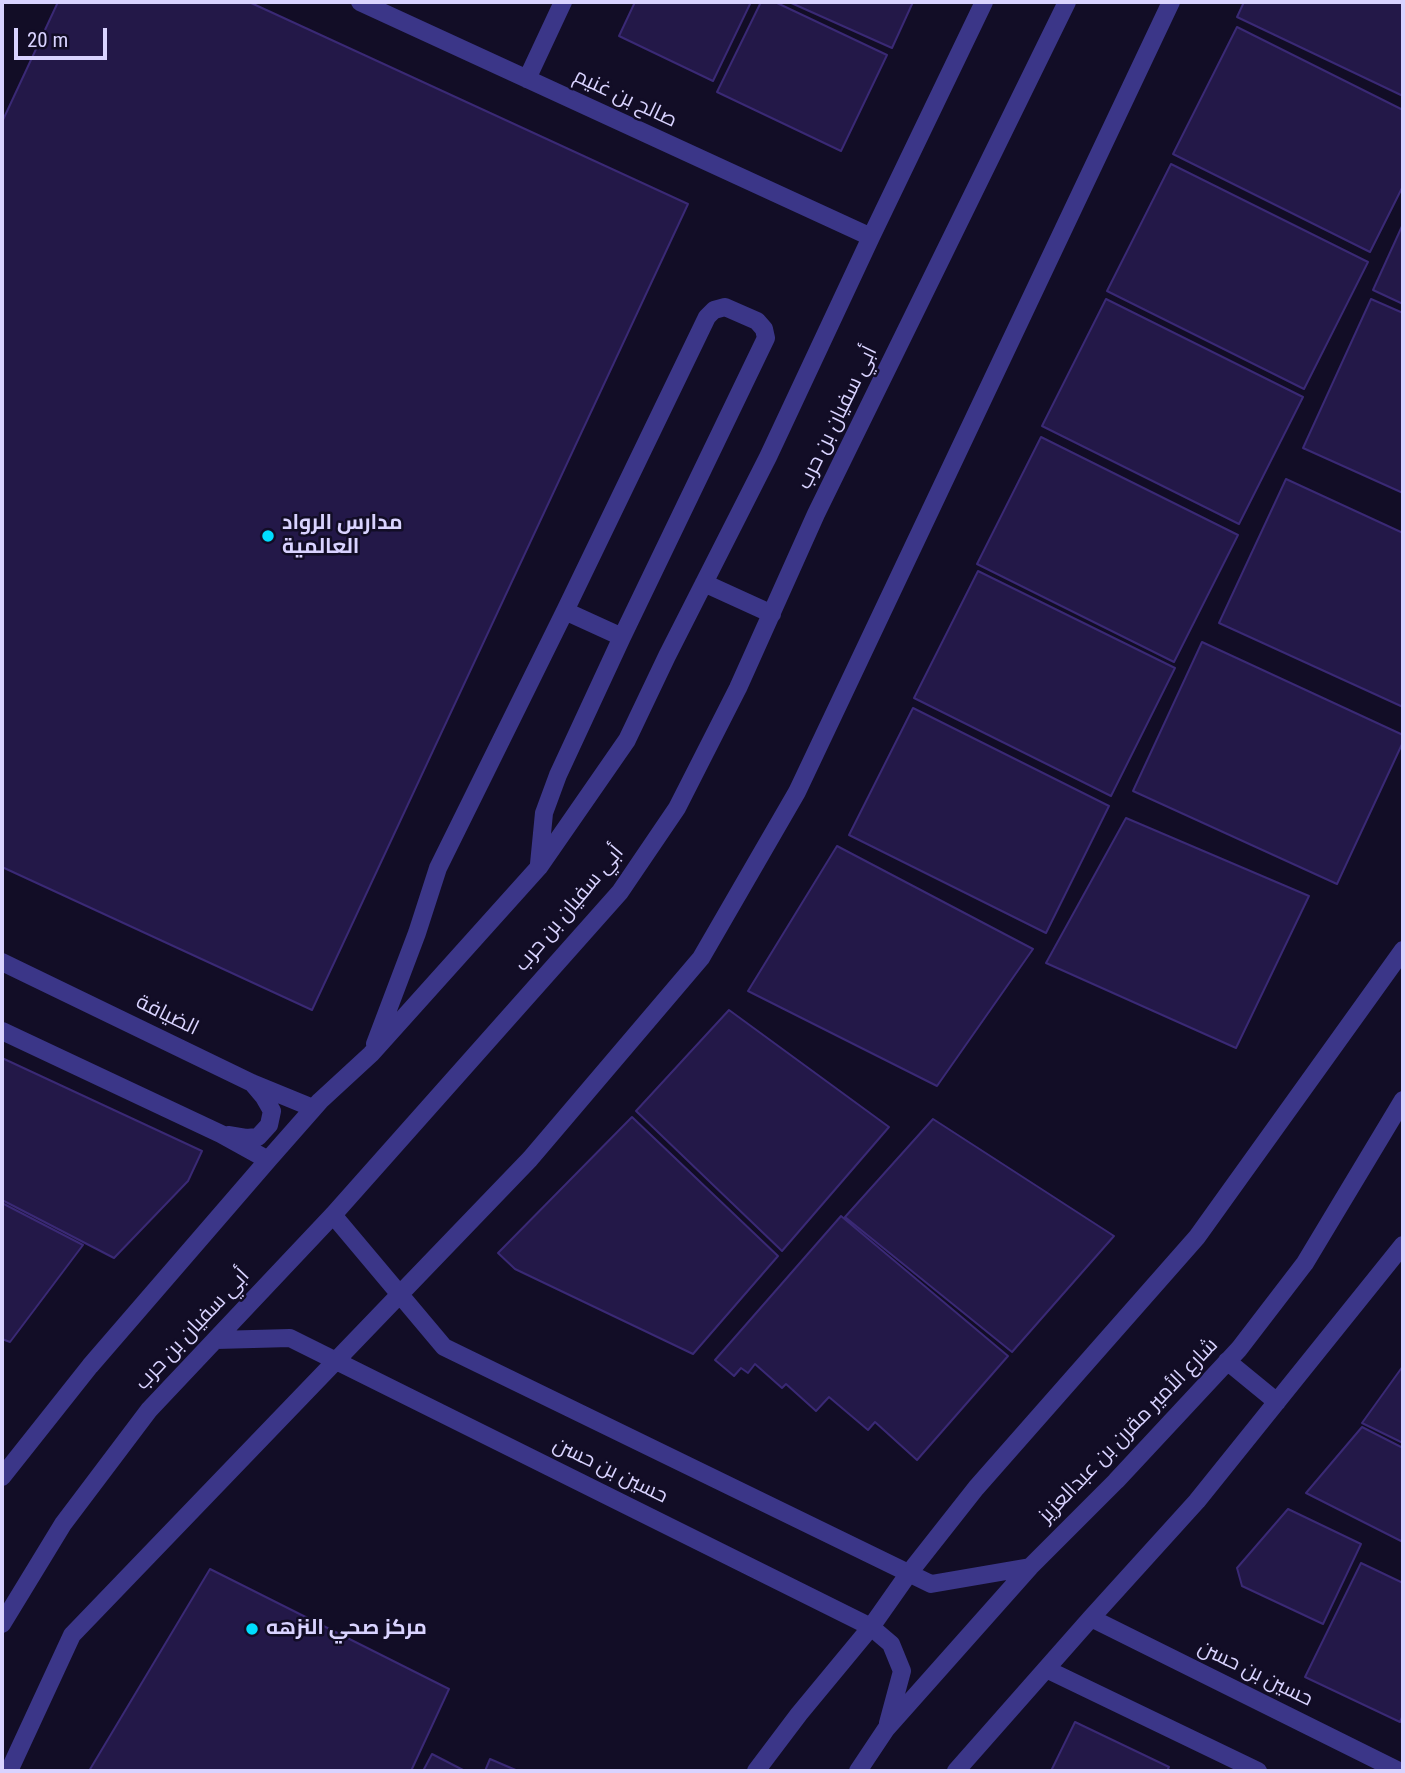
<!DOCTYPE html>
<meta charset="utf-8">
<style>
body{margin:0}
#map{position:relative;width:1405px;height:1773px;overflow:hidden;background:#120d26;font-family:"Roboto Condensed",sans-serif}
canvas{display:block}
.frame{position:absolute;inset:0;border:4px solid #d9d3ff;pointer-events:none}
.scale{position:absolute;left:14px;top:28px;width:93px;height:32px;box-sizing:border-box;border:4px solid #d9d3ff;border-top:0;padding-left:9px;font-size:21px;line-height:24px;white-space:nowrap;color:#d9d3ff;-webkit-text-stroke:5px #120d26;paint-order:stroke}
</style>
<div id="map">
<canvas width="1405" height="1773"></canvas>
<div class="frame"></div>
<div class="scale">20 m</div>
</div>
<script>
const context = document.querySelector('canvas').getContext('2d');
context.lineJoin = 'round';
function paint(path, color) {
  context.fillStyle = color;
  context.fill(path, 'evenodd');
}
function strokePath(path, color, width, dash) {
  context.strokeStyle = color;
  context.lineWidth = width;
  context.lineCap = dash ? 'butt' : 'round';
  context.setLineDash(dash || []);
  context.stroke(path);
}
function drawText(font, color, halo, rows, align = 'center') {
  context.font = font + ' "Roboto Condensed",Cairo,sans-serif';
  context.lineWidth = 5;
  context.setLineDash([]);
  context.textBaseline = 'middle';
  context.strokeStyle = halo;
  context.fillStyle = color;
  for (const [text, x, y, turn = 0] of rows) {
    context.save();
    context.translate(x, y);
    context.rotate((+turn || 0) * Math.PI / 180);
    context.textAlign = isNaN(turn) ? turn : align;
    if (halo) context.strokeText(text, 0, 0);
    context.fillText(text, 0, 0);
    context.restore();
  }
}
const building = new Path2D(`
 M58,2H249L688,204L312,1010L2,867V122Z
 M635,2H751L713,81L619,36Z
 M761,2H775L887,55L841,151L717,92Z
 M789,2H913L892,48Z
 M1244,2H1403V96L1237,17Z
 M1237,27L1403,110V186L1370,252L1173,154Z
 M1171,164L1368,262L1304,389L1107,291Z
 M1403,224V304L1373,290Z
 M1106,299L1303,397L1239,524L1042,426Z
 M1371,299L1403,313V493L1303,448Z
 M1041,437L1238,535L1174,662L977,564Z
 M1286,479L1403,533V707L1219,623Z
 M978,571L1175,668L1111,796L914,698Z
 M1202,642L1403,735V742L1337,884L1133,791Z
 M913,708L1109,806L1046,933L849,835Z
 M1126,818L1309,896L1236,1048L1046,963Z
 M837,846L1033,949L937,1086L748,991Z
 M729,1010L889,1127L782,1251L636,1111Z
 M2,1058L202,1151L188,1181L114,1258L2,1200Z
 M632,1117L778,1256L693,1354L515,1269L498,1253Z
 M933,1119L1114,1236L1012,1352L845,1217Z
 M2,1203L83,1245L10,1342L2,1339Z
 M841,1216L1008,1356L917,1460L875,1422L868,1430L829,1397L816,1411L786,1384L782,1388L755,1364L748,1373L741,1368L734,1376L715,1360Z
 M1403,1366V1443L1362,1423Z
 M1362,1427L1403,1448V1542L1306,1493Z
 M1288,1509L1361,1544L1323,1624L1242,1586L1237,1568Z
 M1361,1563L1403,1583V1715L1400,1722L1305,1677Z
 M210,1569L449,1689L411,1771H89Z
 M1075,1722L1169,1767L1167,1771H1051Z
 M432,1754L465,1771H423Z
 M490,1759L518,1771H485Z`);
paint(building, '#231848');
strokePath(building, '#3a2975', 2);
strokePath(new Path2D(`
 M360,2L871,237
 M527,79L563,2
 M704,583L772,614
 M565,611L622,637
 M2,962L252,1083L313,1108
 M2,1031L221,1134L268,1160
 M375,1044L417,933L438,868L565,611L707,317L714,310L725,307L757,321L764,329L766,338L622,637L558,775L544,813L539,864
 M228,1135L246,1138L258,1137L269,1125L272,1111L264,1097L253,1084
 M333,1215L444,1347L931,1584L1030,1567
 M216,1340L290,1338L871,1627L891,1644L902,1671L888,1723
 M1227,1361L1277,1402
 M2,1477L90,1366L268,1160L320,1101L371,1054L539,867L627,740L667,656L768,457L871,237L984,2
 M1091,1618L1399,1771
 M2,1624L63,1524L149,1410L333,1215L620,892L677,808L738,688L816,514L1067,2
 M1046,1669L1258,1771
 M9,1771L72,1635L530,1159L701,958L797,792L1171,2
 M756,1771L799,1714L871,1627L909,1573L976,1488L1197,1237L1403,950
 M858,1771L886,1729L1030,1567L1116,1481L1239,1349L1305,1263L1403,1100
 M956,1771L1091,1618L1197,1501L1403,1245`), '#3b3688', 18);
for (const [x, y, r, color] of [
 [268,536,7,"#00defe"],
 [252,1629,7,"#00defe"]
]) {
  const dot = new Path2D();
  dot.arc(x, y, r, 0, 2 * Math.PI);
  context.fillStyle = color;
  context.fill(dot);
  strokePath(dot, '#120d26', 2.5);
}
drawText('21px', '#d9d3ff', '#120d26', [
 ["صالح بن غنيم",625,99,25],
 ["أبي سفيان بن حرب",838,418,-64],
 ["أبي سفيان بن حرب",570,909,-50],
 ["الضيافة",167,1016,26],
 ["أبي سفيان بن حرب",193,1330,-47],
 ["شارع الأمير مقرن بن عبدالعزيز",1129,1431,-46],
 ["حسين بن حسن",610,1471,26],
 ["حسين بن حسن",1255,1674,26]
]);
drawText('bold 21px', '#d9d3ff', '#120d26', [
 ["مدارس الرواد",282,524],
 ["العالمية",282,548],
 ["مركز صحي النزهه",266,1629]
], 'left');
</script>
